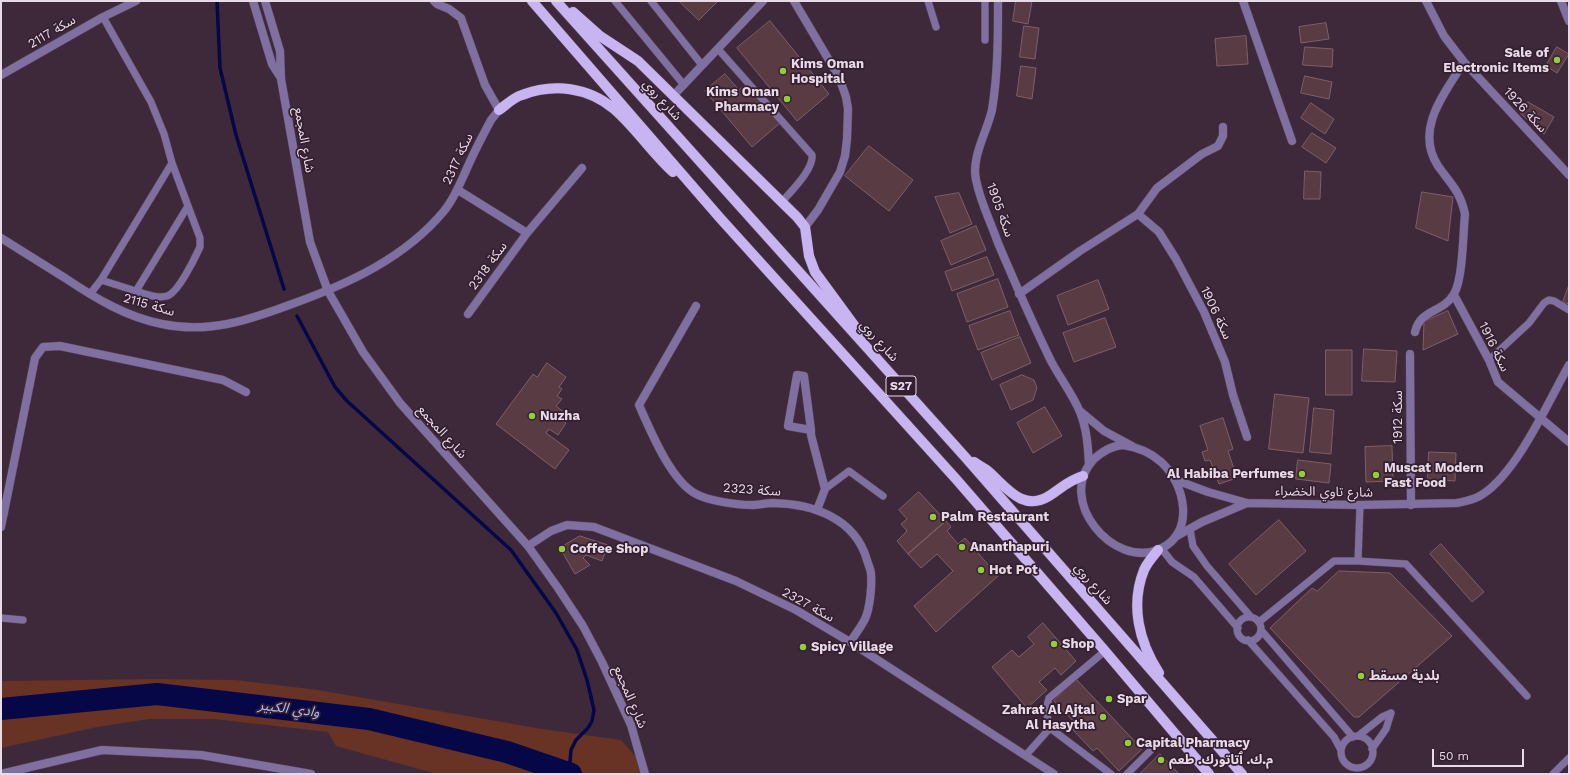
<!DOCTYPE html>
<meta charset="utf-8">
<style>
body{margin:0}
#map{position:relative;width:1570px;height:775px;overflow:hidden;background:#3e293b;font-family:"Work Sans",sans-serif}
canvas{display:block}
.frame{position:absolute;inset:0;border:2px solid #e8dae6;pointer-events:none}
.scale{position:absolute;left:1432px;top:749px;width:92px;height:18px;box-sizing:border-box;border:2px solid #e8dae6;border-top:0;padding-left:5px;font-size:12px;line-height:14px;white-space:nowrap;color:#e8dae6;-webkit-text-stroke:3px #341f31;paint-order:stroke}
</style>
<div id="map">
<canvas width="1570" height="775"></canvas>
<div class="frame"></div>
<div class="scale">50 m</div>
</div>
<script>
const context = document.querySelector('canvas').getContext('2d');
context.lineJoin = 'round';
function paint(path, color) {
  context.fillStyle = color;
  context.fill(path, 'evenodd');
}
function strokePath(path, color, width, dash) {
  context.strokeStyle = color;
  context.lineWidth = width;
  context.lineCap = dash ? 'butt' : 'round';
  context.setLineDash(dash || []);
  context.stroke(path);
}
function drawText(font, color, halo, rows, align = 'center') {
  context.font = font + ' "Work Sans","Noto Sans Arabic",sans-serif';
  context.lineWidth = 3.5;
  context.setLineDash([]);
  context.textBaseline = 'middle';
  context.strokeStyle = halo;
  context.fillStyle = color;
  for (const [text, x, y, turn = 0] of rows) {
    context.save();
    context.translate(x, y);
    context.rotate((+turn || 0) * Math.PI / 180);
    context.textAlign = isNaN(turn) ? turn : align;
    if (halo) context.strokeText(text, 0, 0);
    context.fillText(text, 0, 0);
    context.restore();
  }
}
paint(new Path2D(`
 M153,679L235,680L318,690L542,729L621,740L651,774H437L336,746L328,732L214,719H149L97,727L1,748V681Z`), '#683225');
strokePath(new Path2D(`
 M217,1L220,68L236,135L284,289
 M297,316L335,387L347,401L511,550L556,613L577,650L587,680L594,710L592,721L588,728L576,740L571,750L569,773`), '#050746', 3.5);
strokePath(new Path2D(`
 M1,709L157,694L369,719L507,752L571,774`), '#050746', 22);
const building = new Path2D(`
 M679,1H718L699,20Z
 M1016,1H1032L1028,24L1013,21Z
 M770,21L829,94L797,121L737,48Z
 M1326,23L1329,39L1301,43L1299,27Z
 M1024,26L1039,28L1035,59L1020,57Z
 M1246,36L1248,64L1217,66L1215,39Z
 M1305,47L1333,49L1332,67L1303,65Z
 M1557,47L1569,54L1557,73L1546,66Z
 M1021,66L1036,68L1032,99L1017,96Z
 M725,74L739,90L747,84L780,123L752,147L705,91Z
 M1305,76L1332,82L1329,99L1301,93Z
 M1528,102L1554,117L1544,134L1521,114Z
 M1311,103L1334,119L1325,134L1301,118Z
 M1312,133L1336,148L1326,163L1302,147Z
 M869,146L913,180L889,211L845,176Z
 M1305,171L1321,172L1320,199H1304Z
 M1422,192L1453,197L1448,241L1416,228Z
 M959,193L972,224L950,233L935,197Z
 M976,226L986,250L951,265L941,241Z
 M987,257L994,275L952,291L945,272Z
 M998,279L1008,307L967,322L957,294Z
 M1098,280L1109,309L1068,325L1057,296Z
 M1569,285V304L1563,302Z
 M1010,311L1019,335L978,350L969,326Z
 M1448,311L1458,334L1423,350L1424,322Z
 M1105,318L1116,347L1074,362L1063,333Z
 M1020,337L1031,363L992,380L981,353Z
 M1364,349L1397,351L1395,382L1362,381Z
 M1326,350H1352V395H1326Z
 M547,363L566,377L559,387L562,389L557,396L562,399L556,406L565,413L560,419L566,423L558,435L549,429L546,433L569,450L555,469L496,424L533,374L537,377Z
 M1022,375L1034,380L1037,388L1033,400L1011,410L1000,385Z
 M1275,394L1309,398L1303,453L1269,449Z
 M1045,407L1062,436L1033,453L1017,423Z
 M1314,408L1334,410L1331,454L1310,452Z
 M1223,418L1233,449L1228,451L1237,478L1219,484L1210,460L1205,461L1202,452L1208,450L1200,426Z
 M1392,446L1393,481L1366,482L1365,447Z
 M1429,452L1456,453L1455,481L1428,479Z
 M1298,460L1331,464L1329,483L1296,479Z
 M919,492L946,521L908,554L897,541L907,531L901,524L907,519L899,510Z
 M1279,520L1306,551L1256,595L1229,564Z
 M946,521L951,527L947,531L958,544L965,538L998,576L936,632L914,606L953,571L937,554L921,568L908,554Z
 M580,536L608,545L602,561L586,555L583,558L590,565L575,574L560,548Z
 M1441,544L1484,592L1472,602L1430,554Z
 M1339,571L1390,573L1452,636L1359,717H1354L1270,628L1312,588L1317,591Z
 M1043,623L1076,661L1061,675L1055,668L1039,682L1047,690L1027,708L992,667L1012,650L1019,657L1034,644L1028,637Z
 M1076,679L1142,749L1119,771L1097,748L1093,751L1073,730L1077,725L1054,701Z
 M1160,754L1179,774H1140Z`);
paint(building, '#593b43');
strokePath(building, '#7f5f66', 1);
const service = new Path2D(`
 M615,1L684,85
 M651,1L702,65
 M928,1L936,27
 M985,40V1
 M718,49L812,155C814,169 791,191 782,202
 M101,280L136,291L188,206L172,163
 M136,291C145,294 157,299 167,296C178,293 195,258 200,247V238L188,206
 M90,294L101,280L172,163L164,134L151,102L103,17
 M1489,360L1529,323L1544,303L1549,300L1554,301L1569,310
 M825,489L849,471L883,496
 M1190,529L1193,546L1207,566L1251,617
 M1161,548L1172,562L1194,577L1238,628
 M1358,561L1360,505
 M1237 629a12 12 0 1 1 24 0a12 12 0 1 1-24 0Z
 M1,618L23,620
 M1259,622L1334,561H1358L1406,564L1527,696
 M1261,630L1353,737
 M1248,640L1334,737L1341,750
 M1050,728C1047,717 1045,709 1049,698L1105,651
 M1358,736L1382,717L1391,713
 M1341 752a16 16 0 1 1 32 0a16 16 0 1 1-32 0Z
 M1372,749L1386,729L1391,713
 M1026,755L1050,728L1111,774
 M1127,774L1157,744
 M1553,774L1569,758`);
const minor = new Path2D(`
 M794,1L839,77L846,97L848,109L847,139L845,156L840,172L818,210L805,227
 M998,1C998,38 998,73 992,110C987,132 971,157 976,180C981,204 990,220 998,243C1015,283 1032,322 1051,361C1060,378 1073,395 1080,412C1087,429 1088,447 1089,465
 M1243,1L1292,141
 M1426,1L1444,36L1464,62L1569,175
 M1561,1L1569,21
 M1,75L103,17L136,1
 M673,96L763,1
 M458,190L527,233L468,314
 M1138,214L1159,232L1176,259L1204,312L1225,362L1233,395L1247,437
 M527,233L582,168
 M1,238C22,251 44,265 65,278C95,298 126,317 162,324C209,334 249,320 292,304C348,284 405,258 444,211C455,198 461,181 468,166C475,150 483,135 491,120L499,110L485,85L461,18L449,9L437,4L434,1
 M1019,294L1080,251L1138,214L1157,188L1202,154L1218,146L1223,136V127
 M1454,295L1489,360L1498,382L1569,442
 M696,306L639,405C650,430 671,481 696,494C709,501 737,505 752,505C759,505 766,503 773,503C813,504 855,518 867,560C868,564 871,570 871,574C872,586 870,608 865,619C861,627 855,635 850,642
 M1415,332C1420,309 1443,313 1454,294C1463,279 1463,233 1465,214C1460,191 1451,184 1438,166C1414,129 1445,93 1464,62
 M1410,354L1411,505
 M1080,411L1104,431L1132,446
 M811,430L788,426L797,375L804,376L811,430V435L825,489L817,510
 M1,527L35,358L43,347L60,346L223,380L246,392
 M528,546L551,531L567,525L594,527L736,581L796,610L850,642L1054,774
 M1,774L102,750L201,755L311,774`);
const tertiary = new Path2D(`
 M253,1L272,64L281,78
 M265,1L280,51L281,79L310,242L328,291L363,352L400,403L528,546L558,588L583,626L602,662L631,725L645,774
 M1123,445C1137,447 1150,452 1161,462C1185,483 1196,533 1160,549C1113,570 1055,499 1094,459C1103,451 1111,446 1123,445Z
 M1176,480L1208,492L1247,503L1360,505L1457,503C1466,501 1475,500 1483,494C1518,471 1548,402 1569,365
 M1175,537L1202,522L1247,503`);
const primary = new Path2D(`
 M532,1L720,218L956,479L1105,651L1209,774
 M556,1L966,458L1242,774
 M573,12L600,36L638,61L797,217L805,227L809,256L815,272L859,332
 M499,110C506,105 514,97 522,95C554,83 588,87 614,109C635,127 652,153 673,172
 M974,462C979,466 985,468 989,472C1007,488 1023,512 1049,496C1062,488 1067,481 1083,476
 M1158,550C1153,556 1147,563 1144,570C1130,605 1139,642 1159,673`);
strokePath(service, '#594556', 8);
strokePath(minor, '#594556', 9);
strokePath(tertiary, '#594556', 9);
strokePath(primary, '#594556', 11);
strokePath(service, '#806fa1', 7);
strokePath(minor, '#806fa1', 8);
strokePath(tertiary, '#806fa1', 8);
strokePath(primary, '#c9b4f2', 10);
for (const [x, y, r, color] of [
 [1557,60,4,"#91cd3f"],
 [783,71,4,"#91cd3f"],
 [787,99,4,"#91cd3f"],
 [532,416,4,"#91cd3f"],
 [1302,474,4,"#91cd3f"],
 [1376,475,4,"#91cd3f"],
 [933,517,4,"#91cd3f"],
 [962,547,4,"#91cd3f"],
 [562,549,4,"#91cd3f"],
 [981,570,4,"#91cd3f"],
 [1054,644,4,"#91cd3f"],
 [803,647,4,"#91cd3f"],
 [1361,676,4,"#91cd3f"],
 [1109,699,4,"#91cd3f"],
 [1103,717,4,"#91cd3f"],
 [1128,743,4,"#91cd3f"],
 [1161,760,4,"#91cd3f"]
]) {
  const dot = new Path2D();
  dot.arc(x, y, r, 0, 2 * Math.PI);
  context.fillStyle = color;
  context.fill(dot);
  strokePath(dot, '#341f31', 1.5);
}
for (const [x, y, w] of [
 [901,386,30]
]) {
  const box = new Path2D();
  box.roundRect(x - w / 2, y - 10, w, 20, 3);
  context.fillStyle = '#341f31';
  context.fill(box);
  strokePath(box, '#e8dae6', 1);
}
drawText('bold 12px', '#e8dae6', null, [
 ["S27",901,386]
]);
drawText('13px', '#e8dae6', '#341f31', [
 ["سكة 2117",52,32,-30],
 ["شارع روي",662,100,48],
 ["سكة 1926",1525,110,47],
 ["شارع المجمع",304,140,80],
 ["سكة 2317",458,159,-65],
 ["سكة 1905",1000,210,70],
 ["سكة 2318",488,266,-54],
 ["سكة 2115",149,305,16],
 ["سكة 1906",1216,313,65],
 ["شارع روي",879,341,48],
 ["سكة 1916",1494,347,64],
 ["سكة 1912",1398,417,-90],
 ["شارع المجمع",442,432,48],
 ["سكة 2323",752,490,4],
 ["شارع تاوي الخضراء",1324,492,1],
 ["شارع روي",1093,584,49],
 ["سكة 2327",808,605,29],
 ["شارع المجمع",630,697,67]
]);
drawText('bold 13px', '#e8dae6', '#341f31', [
 ["Sale of",1549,53,"right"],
 ["Electronic Items",1549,68,"right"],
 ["Kims Oman",791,64],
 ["Hospital",791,79],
 ["Kims Oman",779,92,"right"],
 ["Pharmacy",779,107,"right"],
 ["Nuzha",540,416],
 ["Muscat Modern",1384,468],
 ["Fast Food",1384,483],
 ["Al Habiba Perfumes",1294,474,"right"],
 ["Palm Restaurant",941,517],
 ["Ananthapuri",970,547],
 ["Coffee Shop",570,549],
 ["Hot Pot",989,570],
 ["Shop",1062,644],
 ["Spicy Village",811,647],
 ["بلدية مسقط",1369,676],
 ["Spar",1117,699],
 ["Zahrat Al Ajtal",1095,710,"right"],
 ["Al Hasytha",1095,725,"right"],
 ["Capital Pharmacy",1136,743],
 ["م.ك. ٱتاتورك. طعم",1169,760]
], 'left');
drawText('italic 14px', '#a7bcf6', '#341f31', [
 ["وادي الكبير",289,709,7]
]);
</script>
